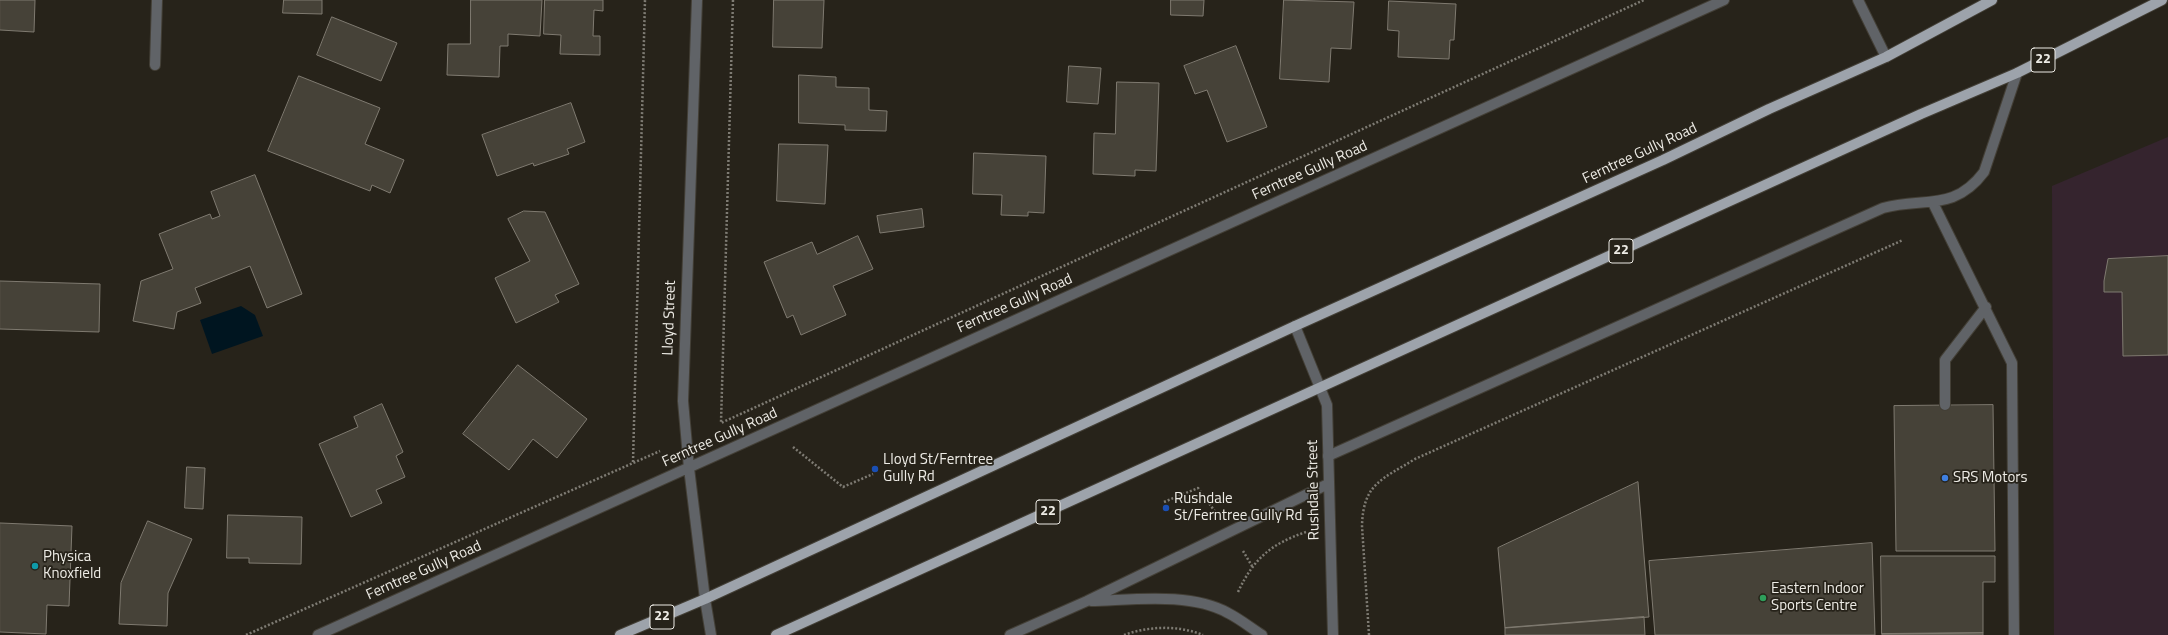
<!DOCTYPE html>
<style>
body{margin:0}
canvas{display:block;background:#27231a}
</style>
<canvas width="2168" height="635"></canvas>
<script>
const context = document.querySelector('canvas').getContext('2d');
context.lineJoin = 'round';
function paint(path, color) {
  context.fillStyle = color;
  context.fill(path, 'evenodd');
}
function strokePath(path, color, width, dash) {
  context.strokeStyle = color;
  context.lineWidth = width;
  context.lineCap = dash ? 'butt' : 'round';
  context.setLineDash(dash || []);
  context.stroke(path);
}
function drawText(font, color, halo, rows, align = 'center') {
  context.font = font + ' "Titillium Web",sans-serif';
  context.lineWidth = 3.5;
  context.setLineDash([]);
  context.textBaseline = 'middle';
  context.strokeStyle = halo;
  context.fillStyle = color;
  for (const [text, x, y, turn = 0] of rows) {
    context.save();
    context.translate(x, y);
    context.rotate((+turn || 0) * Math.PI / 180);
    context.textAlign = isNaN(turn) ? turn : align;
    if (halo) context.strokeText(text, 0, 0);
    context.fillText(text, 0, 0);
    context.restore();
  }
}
paint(new Path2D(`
 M2168,137V635H2054L2052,186Z`), '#35242e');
paint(new Path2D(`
 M241,306L255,315L263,336L212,354L200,320Z`), '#001520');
const building = new Path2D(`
 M0,0H35L34,32L0,30Z
 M284,0H322V14L283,13Z
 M471,0H542L540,36L508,34V46H500L499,77L447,75L448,44H470Z
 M545,0H603V11L594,10L593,36H600V55L560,54L561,35L544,34Z
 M774,0H824L822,48L773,47Z
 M1171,0H1204L1203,16L1171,15Z
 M1284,0L1354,2L1351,49L1331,48L1329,82L1280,79Z
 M1389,1L1456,4L1454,40H1450L1449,59L1398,57L1399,31L1388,30Z
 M332,17L397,43L381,81L317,55Z
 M1236,46L1267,127L1227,142L1207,90L1195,94L1184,66Z
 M1069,66L1101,68L1098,104L1067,102Z
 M799,75L836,77V87L869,88V110L887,111L886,131L845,130V125L799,123Z
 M299,76L380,108L365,144L404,160L390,193L372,185L370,191L268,151Z
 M1117,82L1159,83L1156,171L1135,170V176L1093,174L1094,133L1115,134Z
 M571,103L585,142L567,149L569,154L534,166L533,163L497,176L482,135Z
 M779,144L828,145L825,204L777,201Z
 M974,153L1046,156L1044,213L1028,212V216L1001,215L1002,195L973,194Z
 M255,175L302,294L267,308L250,266L195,288L201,303L177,312L174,329L133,321L141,281L173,269L159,234L210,214L212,219L220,216L211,192Z
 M922,209L924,227L880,233L877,216Z
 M524,211L545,212L579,284L555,295L559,302L516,323L495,278L530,261L508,219Z
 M858,236L873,269L833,286L846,315L801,335L793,315L787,318L764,262L812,242L817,254Z
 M2168,256V355L2123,356L2122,292H2104V281L2108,259Z
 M0,281L100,284L99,332L0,329Z
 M518,365L587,419L557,458L533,439L509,470L463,434Z
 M382,404L403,452L396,456L405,477L376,490L382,503L351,517L319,444L358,427L354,417Z
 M1993,405L1995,551H1896L1894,406Z
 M187,467L205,468L203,509L185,508Z
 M1638,482L1649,617L1505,628L1498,548Z
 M228,515L302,517L301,564L249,563V558H227Z
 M148,521L192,539L168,593L167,626L119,624L121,583Z
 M0,523L72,526L69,606L47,605L46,634L0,632Z
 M1872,543L1875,635H1655L1649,561Z
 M1881,556H1995V582H1983V633L1882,634Z
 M1644,617L1645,635H1505V628Z
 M1983,633V635H1882V634Z`);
paint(building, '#464238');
strokePath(building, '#7f7a70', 1);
const service = new Path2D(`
 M1933,203L2012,363L2014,635
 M1945,405V360L1986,307
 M1328,456L1883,208C1924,197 1954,212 1984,172L2017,73`);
const minor = new Path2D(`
 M697,0L683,401L689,468L705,599L711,635
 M1858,0L1886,57
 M155,65L157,0
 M1295,326L1327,405L1333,635
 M1091,601C1133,600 1190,592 1228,613C1240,619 1251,628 1262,635
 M318,635L1724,0
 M1010,635L1087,601L1328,484`);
const primary = new Path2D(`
 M620,635L705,599L1295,326L1663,160L1769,109L1886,57L1992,0
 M776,635L1921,114L2017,73L2162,0`);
strokePath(service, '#433f36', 12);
strokePath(minor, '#433f36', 12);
strokePath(primary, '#433f36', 12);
strokePath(new Path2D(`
 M733,0L721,423L1644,0
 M793,447L843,487L873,474
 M633,462L645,0
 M1164,502L1198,488L1216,513
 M1243,551L1252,566
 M1238,592C1254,558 1271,544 1306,532
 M246,635L660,451
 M1124,635C1149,626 1178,625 1203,635
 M1369,635L1362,526C1363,483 1383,479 1415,459L1903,240`), '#7e7b73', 2.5, [2, 2]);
strokePath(service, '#606367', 10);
strokePath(minor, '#606367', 10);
strokePath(primary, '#9da3ab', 10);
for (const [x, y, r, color] of [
 [875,469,4,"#1a4fb4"],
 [1945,478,4,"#3f7fe0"],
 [1166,508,4,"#1a4fb4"],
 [35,566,4,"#0f9aa8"],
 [1763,598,4,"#2e9e5b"]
]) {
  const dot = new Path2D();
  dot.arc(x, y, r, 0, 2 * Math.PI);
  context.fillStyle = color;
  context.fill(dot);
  strokePath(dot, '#27231a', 1.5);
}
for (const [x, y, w] of [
 [2043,60,24],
 [1621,251,24],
 [1048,512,24],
 [662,617,24]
]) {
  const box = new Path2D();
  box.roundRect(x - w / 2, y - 12, w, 24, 3);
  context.fillStyle = '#27231a';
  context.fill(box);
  strokePath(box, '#edebe5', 1);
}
drawText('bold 14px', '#edebe5', null, [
 ["22",2043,60],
 ["22",1621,251],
 ["22",1048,512],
 ["22",662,617]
]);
drawText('15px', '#edebe5', '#27231a', [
 ["Ferntree Gully Road",1640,154,-25],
 ["Ferntree Gully Road",1310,171,-24],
 ["Ferntree Gully Road",1015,304,-24],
 ["Lloyd Street",670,318,-88],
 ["Ferntree Gully Road",720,438,-24],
 ["Rushdale Street",1314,490,-91],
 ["Ferntree Gully Road",424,571,-24]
]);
drawText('15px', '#edebe5', '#27231a', [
 ["Lloyd St/Ferntree",883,460],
 ["Gully Rd",883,477],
 ["SRS Motors",1953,478],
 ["Rushdale",1174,499],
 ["St/Ferntree Gully Rd",1174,516],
 ["Physica",43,557],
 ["Knoxfield",43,574],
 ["Eastern Indoor",1771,589],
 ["Sports Centre",1771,606]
], 'left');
</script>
